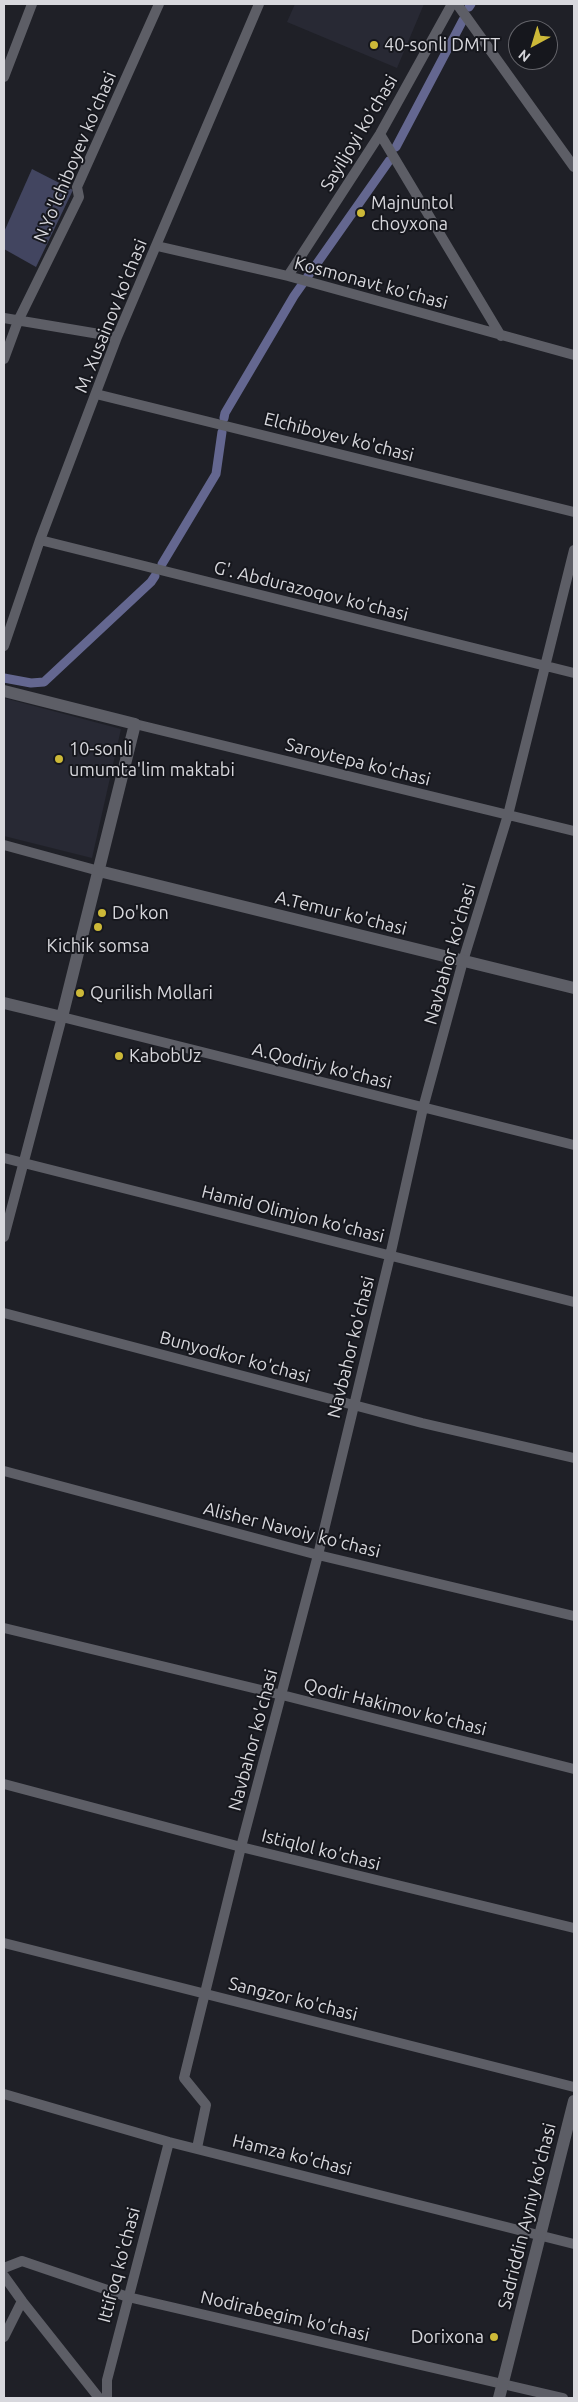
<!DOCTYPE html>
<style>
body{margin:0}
#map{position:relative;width:578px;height:2402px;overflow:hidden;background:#1f2027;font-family:Ubuntu,sans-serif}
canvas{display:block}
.frame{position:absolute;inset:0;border:5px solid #d8d8dd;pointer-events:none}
.north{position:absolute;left:508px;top:20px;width:50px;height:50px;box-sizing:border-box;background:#16171d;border:1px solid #64646a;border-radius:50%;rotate:219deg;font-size:14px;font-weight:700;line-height:20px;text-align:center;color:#d8d8dd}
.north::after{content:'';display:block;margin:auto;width:18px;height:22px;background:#cdb938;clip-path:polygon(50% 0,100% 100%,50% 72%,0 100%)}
</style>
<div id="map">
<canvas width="578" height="2402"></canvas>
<div class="frame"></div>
<div class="north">N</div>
</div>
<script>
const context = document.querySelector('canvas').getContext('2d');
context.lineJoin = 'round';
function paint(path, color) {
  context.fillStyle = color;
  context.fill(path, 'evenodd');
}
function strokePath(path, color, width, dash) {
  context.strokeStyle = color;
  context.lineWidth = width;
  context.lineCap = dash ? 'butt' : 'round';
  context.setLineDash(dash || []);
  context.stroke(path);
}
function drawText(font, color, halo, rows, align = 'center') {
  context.font = font + ' Ubuntu,sans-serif';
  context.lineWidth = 4;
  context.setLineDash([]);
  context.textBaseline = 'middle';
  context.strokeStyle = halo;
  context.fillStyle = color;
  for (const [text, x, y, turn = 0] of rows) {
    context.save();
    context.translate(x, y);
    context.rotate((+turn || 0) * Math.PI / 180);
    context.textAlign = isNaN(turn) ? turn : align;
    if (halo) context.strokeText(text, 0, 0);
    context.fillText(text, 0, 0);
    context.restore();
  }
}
paint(new Path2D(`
 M295,4H424L397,68L287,22Z
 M4,698L121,729L92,858L4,836Z`), '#282934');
paint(new Path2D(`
 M32,169L73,190L36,267L4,249V232Z`), '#424560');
strokePath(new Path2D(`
 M469,7L471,4
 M396,147L463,20
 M224,418L225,413L294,296L389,161
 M162,564L216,474L222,432
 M4,678L31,683L44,682L151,582L155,576`), '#646790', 9);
strokePath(new Path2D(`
 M457,4L574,167
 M4,77L32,4
 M380,134L501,336
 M157,246L288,276L574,355
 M288,276L380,134L452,4
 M4,318L117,337
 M4,359L18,321L79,197L77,187L159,4
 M96,394L574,512
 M40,540L574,673
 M4,646L40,540L117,337L259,4
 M135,724L574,831
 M4,845L99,871
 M4,1158L574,1302
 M4,1237L62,1017L574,1145
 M4,1313L422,1423L574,1458
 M4,1471L318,1555L574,1616
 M4,1628L282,1695L574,1769
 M4,1784L241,1847L574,1928
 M4,1943L574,2087
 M4,2094L169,2142L574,2244
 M197,2148L206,2105L184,2078L241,1847L318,1555L390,1256L423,1108L463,961L508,815L574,550
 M4,2268L22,2261L128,2297L563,2398
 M4,2276L22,2301L4,2337
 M22,2301L99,2398
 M107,2398V2380L169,2142`), '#5d5e66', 10);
strokePath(new Path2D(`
 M4,691L135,724L62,1017L4,1003
 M99,871L574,988
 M499,2398L574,2101`), '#5d5e66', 12);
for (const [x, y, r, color] of [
 [374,45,5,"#cdb938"],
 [361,213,5,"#cdb938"],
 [59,759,5,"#cdb938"],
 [102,913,5,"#cdb938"],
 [98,927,5,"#cdb938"],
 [80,993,5,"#cdb938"],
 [119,1056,5,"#cdb938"],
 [494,2337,5,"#cdb938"]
]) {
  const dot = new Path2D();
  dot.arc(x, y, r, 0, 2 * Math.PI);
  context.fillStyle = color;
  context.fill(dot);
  strokePath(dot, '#16171d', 2);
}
drawText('18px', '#d8d8dd', '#16171d', [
 ["40-sonli DMTT",384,45],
 ["Majnuntol",371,203],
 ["choyxona",371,224],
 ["10-sonli",69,749],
 ["umumta'lim maktabi",69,770],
 ["Do'kon",112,913],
 ["Kichik somsa",98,946,"center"],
 ["Qurilish Mollari",90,993],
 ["KabobUz",129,1056],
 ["Dorixona",484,2337,"right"]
], 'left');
drawText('18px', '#d8d8dd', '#16171d', [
 ["Sayiljoyi ko'chasi",359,133,-59],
 ["N.Yo'lchiboyev ko'chasi",75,157,-67],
 ["Kosmonavt ko'chasi",371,283,15],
 ["M. Xusainov ko'chasi",111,316,-68],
 ["Elchiboyev ko'chasi",339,437,14],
 ["G'. Abdurazoqov ko'chasi",311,591,14],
 ["Saroytepa ko'chasi",358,762,14],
 ["A.Temur ko'chasi",341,913,14],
 ["Navbahor ko'chasi",450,954,-74],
 ["A.Qodiriy ko'chasi",322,1066,14],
 ["Hamid Olimjon ko'chasi",293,1214,14],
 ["Navbahor ko'chasi",351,1347,-76],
 ["Bunyodkor ko'chasi",235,1357,15],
 ["Alisher Navoiy ko'chasi",292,1530,14],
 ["Qodir Hakimov ko'chasi",395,1707,14],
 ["Navbahor ko'chasi",253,1740,-75],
 ["Istiqlol ko'chasi",321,1850,14],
 ["Sangzor ko'chasi",293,1999,14],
 ["Hamza ko'chasi",292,2155,14],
 ["Sadriddin Ayniy ko'chasi",527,2216,-76],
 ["Ittifoq ko'chasi",119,2265,-75],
 ["Nodirabegim ko'chasi",285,2316,13]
]);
</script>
